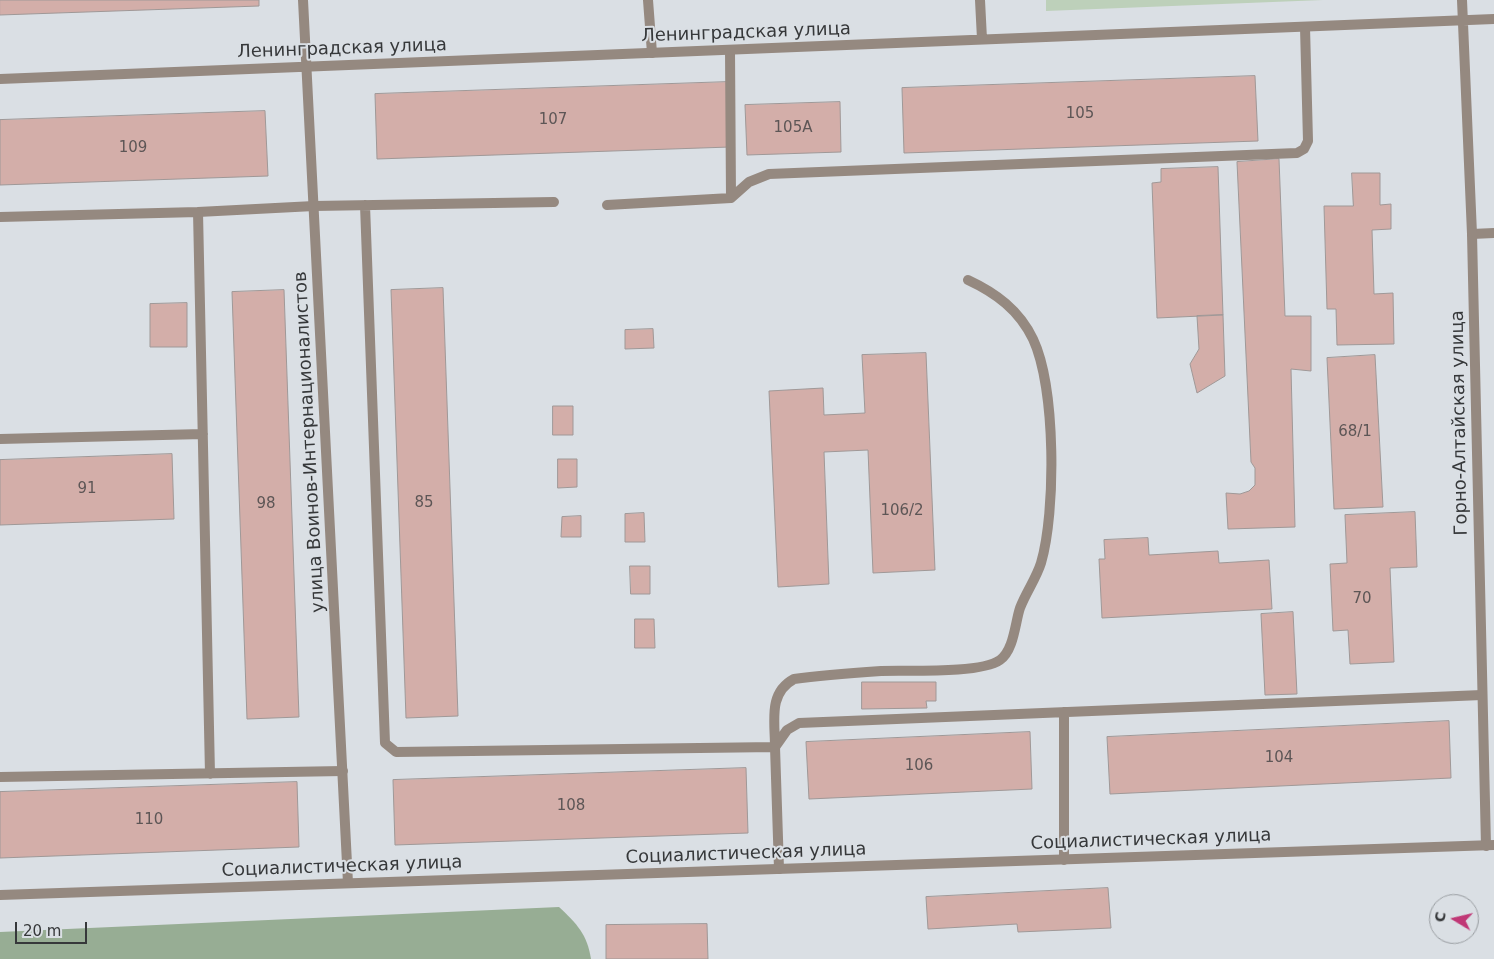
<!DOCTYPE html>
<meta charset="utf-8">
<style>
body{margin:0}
#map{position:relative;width:1494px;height:959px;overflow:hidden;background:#dadfe4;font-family:"DejaVu Sans",sans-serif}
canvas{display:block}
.north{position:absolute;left:1429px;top:894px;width:50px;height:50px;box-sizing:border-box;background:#dadfe4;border:1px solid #989ca0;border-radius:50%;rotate:279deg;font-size:14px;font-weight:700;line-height:20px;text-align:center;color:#36383a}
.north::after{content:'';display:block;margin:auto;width:18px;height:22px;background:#c03876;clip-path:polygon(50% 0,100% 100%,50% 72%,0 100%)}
.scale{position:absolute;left:15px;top:922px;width:72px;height:22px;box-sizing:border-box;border:2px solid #36383a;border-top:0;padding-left:6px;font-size:15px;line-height:18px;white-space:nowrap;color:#36383a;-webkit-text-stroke:4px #dadfe4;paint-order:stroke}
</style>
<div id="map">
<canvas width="1494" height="959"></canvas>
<div class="north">С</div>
<div class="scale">20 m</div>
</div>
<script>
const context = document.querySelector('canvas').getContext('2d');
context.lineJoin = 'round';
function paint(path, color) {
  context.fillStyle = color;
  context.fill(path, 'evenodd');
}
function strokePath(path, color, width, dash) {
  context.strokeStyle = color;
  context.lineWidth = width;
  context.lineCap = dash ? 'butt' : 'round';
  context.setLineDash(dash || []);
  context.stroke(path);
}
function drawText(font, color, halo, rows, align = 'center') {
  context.font = font + ' "DejaVu Sans",sans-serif';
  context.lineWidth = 4;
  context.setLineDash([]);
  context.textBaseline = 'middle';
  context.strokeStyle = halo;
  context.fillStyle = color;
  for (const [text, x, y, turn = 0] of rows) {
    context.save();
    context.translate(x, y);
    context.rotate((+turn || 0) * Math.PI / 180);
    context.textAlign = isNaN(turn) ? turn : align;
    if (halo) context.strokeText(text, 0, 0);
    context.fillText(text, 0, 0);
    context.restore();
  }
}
paint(new Path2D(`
 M1046,0H1323L1046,11Z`), '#bdd0ba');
paint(new Path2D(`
 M559,907C577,924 587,934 591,959H0V932Z`), '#97ad94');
const building = new Path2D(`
 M0,0H259V6L0,15Z
 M1255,76L1258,141L904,153L902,88Z
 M728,82L730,147L377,159L375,94Z
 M840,102L841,152L747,155L745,105Z
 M265,111L268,176L0,185V120Z
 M1279,159L1285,316H1311V371L1291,369L1295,527L1228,529L1226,493L1240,494L1249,491L1255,485V468L1251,462L1237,162Z
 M1218,167L1223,315L1157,318L1152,183L1161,182V169Z
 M1352,173H1380V205L1391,204V229L1372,230L1374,294L1393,293L1394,344L1337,345L1336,309H1327L1324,206H1353Z
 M443,288L458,716L406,718L391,290Z
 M284,290L299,717L247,719L232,292Z
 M187,303V347H150V304Z
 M1223,315L1225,376L1197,393L1190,364L1199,349L1197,316Z
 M653,329L654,348L625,349V330Z
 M926,353L935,570L873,573L868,450L824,452L829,584L778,587L769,391L823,388L824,415L865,413L862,355Z
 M1375,355L1383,507L1334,509L1327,358Z
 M553,406H573V435H553Z
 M172,454L174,519L0,525V460Z
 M558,459H577V487L558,488Z
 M1415,512L1417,567L1390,568L1394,662L1350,664L1348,630L1333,631L1330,564L1347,563L1345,515Z
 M644,513L645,542H625V514Z
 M581,516V537H561L562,517Z
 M1148,538L1149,555L1218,551L1219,563L1269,560L1272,609L1102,618L1099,559H1105L1104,540Z
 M630,566H650V594H631Z
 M1293,612L1297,694L1265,695L1261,614Z
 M635,619H654L655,648H635Z
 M862,682H936V701H926L927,708L862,709Z
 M1449,721L1451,778L1110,794L1107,737Z
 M1030,732L1032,789L809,799L806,742Z
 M746,768L748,833L395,845L393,780Z
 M297,782L299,847L0,858V792Z
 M1108,888L1111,928L1018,932L1017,924L928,929L926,897Z
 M707,924L708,959H606V925Z`);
paint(building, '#d3aea9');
strokePath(building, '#9f9897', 1);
strokePath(new Path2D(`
 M648,0L652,53
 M730,50L731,198
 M365,205L385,743L396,752L775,747L779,869
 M607,205L731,198L749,182L769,174L1297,153L1304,149L1308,141L1305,27
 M198,212L314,206L554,202
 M0,217L198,212L210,774
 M1472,234L1494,233
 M0,439L203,434
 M775,747L787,730L799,723L1482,695
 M775,747C775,721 768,693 794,679C823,675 852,673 881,671C907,670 980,674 1000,660C1014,650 1015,623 1020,608C1026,592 1036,579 1041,563C1056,512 1056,388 1033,339C1019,310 996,293 968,280
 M0,777L343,771
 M1064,860V712`), '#958980', 10);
strokePath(new Path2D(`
 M303,0L348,883
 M980,0L982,39
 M1462,0L1472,234L1486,846
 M0,79L1494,19`), '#958980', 10);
strokePath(new Path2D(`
 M0,895L1494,845`), '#958980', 10);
drawText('15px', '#5d5656', null, [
 ["105",1080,114],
 ["107",553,120],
 ["105А",793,128],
 ["109",133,148],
 ["68/1",1355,432],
 ["91",87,489],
 ["85",424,503],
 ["98",266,504],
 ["106/2",902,511],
 ["70",1362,599],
 ["104",1279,758],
 ["106",919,766],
 ["108",571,806],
 ["110",149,820]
]);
drawText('18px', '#36383a', '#dadfe4', [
 ["Ленинградская улица",746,33,-2],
 ["Ленинградская улица",342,49,-2],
 ["Горно-Алтайская улица",1460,423,-91],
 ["улица Воинов-Интернационалистов",310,442,-93],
 ["Социалистическая улица",1151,840,-2],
 ["Социалистическая улица",746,854,-2],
 ["Социалистическая улица",342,867,-2]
]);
</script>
